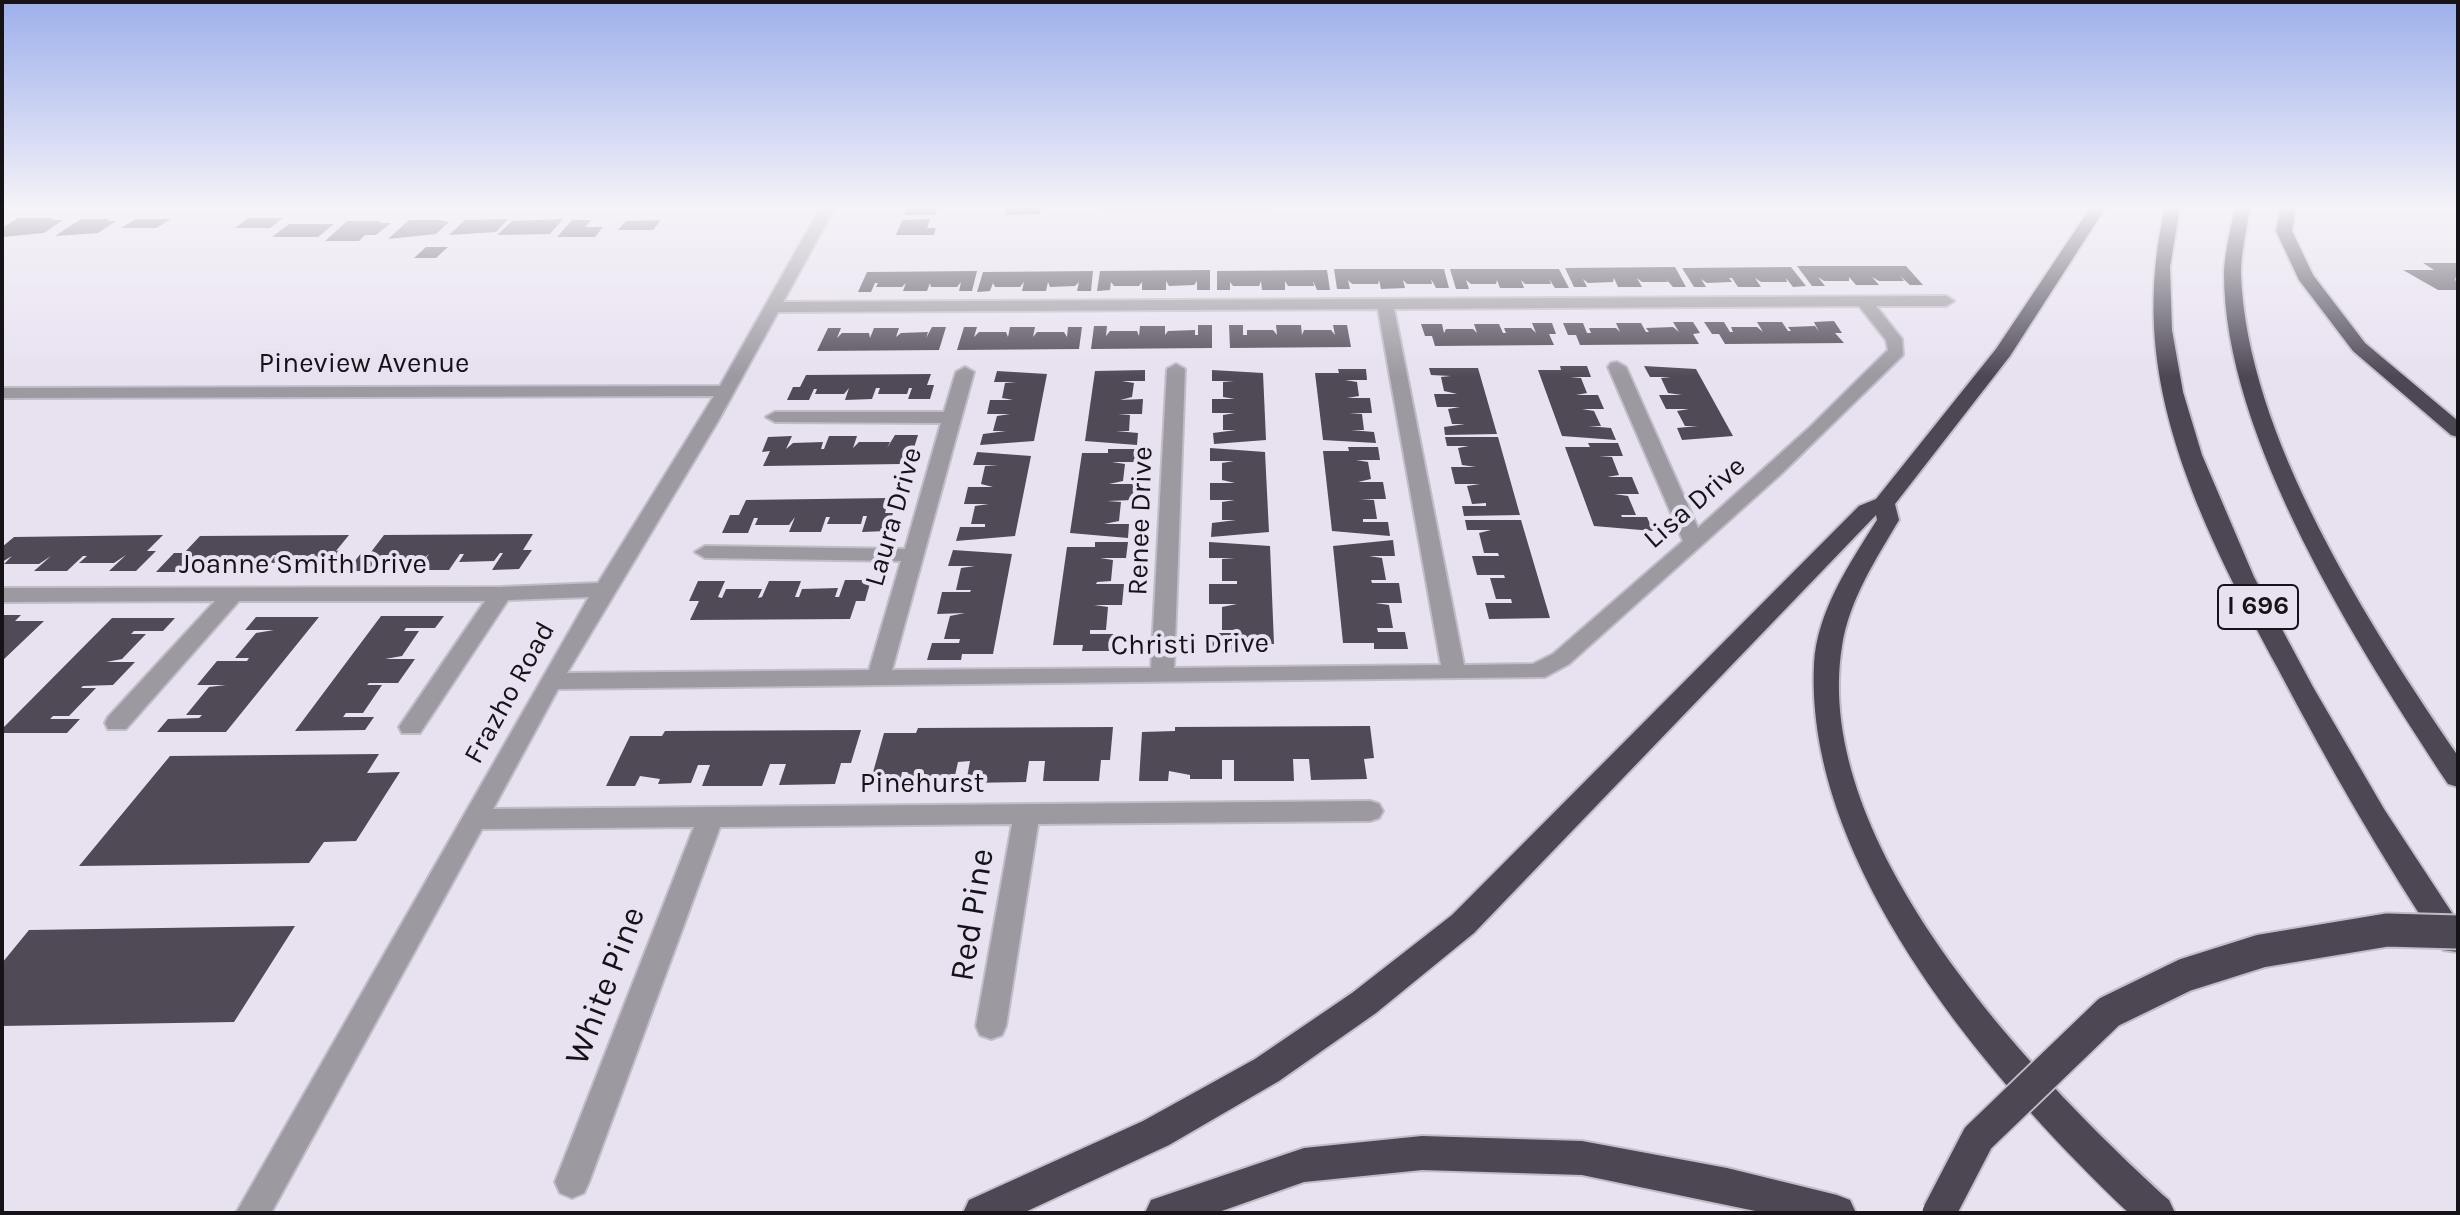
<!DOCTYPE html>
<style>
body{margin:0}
#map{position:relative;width:2460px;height:1215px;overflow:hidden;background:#e8e1f0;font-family:Karla,sans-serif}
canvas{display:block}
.frame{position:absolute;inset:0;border:4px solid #161318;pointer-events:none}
</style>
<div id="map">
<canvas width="2460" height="1215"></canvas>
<div class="frame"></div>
</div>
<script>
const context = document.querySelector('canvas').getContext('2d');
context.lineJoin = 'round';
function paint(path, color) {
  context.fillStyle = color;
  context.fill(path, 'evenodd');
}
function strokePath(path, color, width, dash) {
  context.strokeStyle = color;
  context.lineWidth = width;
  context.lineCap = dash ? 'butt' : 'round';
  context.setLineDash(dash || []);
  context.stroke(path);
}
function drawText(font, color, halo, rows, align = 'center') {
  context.font = font + ' Karla,sans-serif';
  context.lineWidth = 8;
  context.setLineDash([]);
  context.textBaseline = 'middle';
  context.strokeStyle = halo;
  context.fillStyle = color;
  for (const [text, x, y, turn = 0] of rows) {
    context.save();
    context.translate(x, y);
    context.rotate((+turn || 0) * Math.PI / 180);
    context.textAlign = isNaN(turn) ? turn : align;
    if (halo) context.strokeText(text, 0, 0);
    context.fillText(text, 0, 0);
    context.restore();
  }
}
paint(new Path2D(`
 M907,207H938L935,215H904Z
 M1007,207H1042L1040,214L1005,215Z
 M18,218H54L50,220H63L44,233L2,237V228Z
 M248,218H283L270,228H235Z
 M81,219H110L107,221H116L98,233L55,236Z
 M136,219H171L156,228H121Z
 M508,219L496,232L449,235L465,220Z
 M563,219L550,234L497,235L512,221Z
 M930,219L927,228H936L934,235H896L902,220Z
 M409,220H440L449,222L436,234L388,239Z
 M572,220H591L585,227H603L595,237H557Z
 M661,220L653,230H618L626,221Z
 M347,221H382L379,223H391L376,235H365L359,241H325Z
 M289,224H334L318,237H272Z
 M426,247H448L436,258H414Z
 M2423,263H2458V278H2455L2458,290H2438L2403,270H2434Z
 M1797,266H1906L1923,285H1910L1900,276L1904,281H1879L1872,277L1879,285H1856L1849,277V281H1824L1818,277L1825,286H1812Z
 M1675,267L1686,287H1673L1665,278L1668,282H1642L1637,278L1642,287H1618L1614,278L1613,282L1588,283L1583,279L1587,287H1574L1565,268Z
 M1791,267L1806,286L1793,287L1786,278L1787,282H1761L1755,278L1761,287H1738L1732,278H1729L1732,282L1707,283L1701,279L1706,287H1694L1682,268Z
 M1334,269H1444L1449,288H1436L1431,279L1432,284H1407L1403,280L1405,288L1381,289L1379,280L1378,284H1352L1348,280L1350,289H1337Z
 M1450,269H1559L1569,288H1555L1549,279L1551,284H1525L1521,280L1524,288H1500L1497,280L1496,284H1471L1466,280L1469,289H1456Z
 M1210,270V290H1197V281L1194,285L1169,286L1166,281V290H1142V282L1139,286H1114L1111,282L1110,290L1097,291L1100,271Z
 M1327,270L1330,290H1317L1313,281L1314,286H1288L1285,281V290H1262L1261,281L1259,286H1233L1230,282V290H1217V271Z
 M977,271L972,291H959L961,282L957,287H931L930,283L927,291H903L906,283L902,287H876L878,283H875L871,292H858L867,272Z
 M1093,271L1091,291H1077L1079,282L1075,286L1050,287L1048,282L1046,291H1022L1024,282L1020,287H995L993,283L990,291L977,292L983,272Z
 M1834,321L1842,333H1835L1844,343L1725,344L1719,334H1712L1704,322H1724L1730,332H1733L1731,327H1757L1763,332L1757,322H1782L1788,331H1791L1788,327L1815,326L1819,332L1814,322Z
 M1673,322H1693L1700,333L1693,334L1699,344L1580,345L1576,335H1568L1563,323H1583L1587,333H1591L1589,328H1616L1620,332L1616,323H1641L1646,332H1649L1646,328L1673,327L1679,332Z
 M1532,323H1552L1556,334H1549L1554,345L1435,346L1432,336H1425L1421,324H1442L1444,333L1446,329H1473L1477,333L1474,324H1499L1503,333H1506L1504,328H1531L1536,333Z
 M1198,325H1212V348L1091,349L1094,326H1107L1106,336L1110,331H1137L1139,336L1140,326H1165V335L1168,331L1195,330V335H1198Z
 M1229,325H1243V335H1247V330H1273L1277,335L1276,325H1301L1302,335L1304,330H1331L1335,335L1333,325H1347L1351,347L1230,348Z
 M932,327H946L939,350L817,351L828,328H841L837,338L842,333H869L870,338L874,328H899L896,337L901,333L928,332L926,338Z
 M964,327H977L974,337L979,332H1006L1008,337L1010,327H1035L1033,337L1037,332H1064L1067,337L1068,327H1082L1079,349L957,350Z
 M1560,366H1587L1591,377H1570L1581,378L1587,393L1576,395H1598L1604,409H1582L1594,411L1601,426H1588L1611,428L1616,440L1562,436L1538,370H1561Z
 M1644,366L1696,369L1733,436L1682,440L1677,428L1698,426H1685L1677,411L1689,409H1666L1659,395H1682L1668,393L1661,378L1671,377H1650Z
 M1429,368H1478L1497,434L1445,435L1444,427L1465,424H1452L1448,409L1460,407H1437L1434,394H1457L1444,391L1441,377L1451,376L1431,375Z
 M1338,369H1366L1367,380H1345L1357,382L1359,396L1347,398H1370L1372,413H1349L1362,414L1364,430H1351L1374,432L1376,443L1323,440L1315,373H1339Z
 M1145,370V381H1122L1134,383L1132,397L1120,400L1143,399L1142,414H1118L1130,415L1129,431H1116L1138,433L1137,445L1085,441L1095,371Z
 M1212,370L1263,373L1266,440L1214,444L1213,433L1236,430H1223V415L1235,413H1212V399H1235L1223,397V382L1234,381H1212Z
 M997,371L1047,374L1034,441L980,445L983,434L1006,431H993L997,416L1010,414H987L990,400H1013L1002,398L1005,383L1016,382H994Z
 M931,374L927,385H934L930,399H908L912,388H909L907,394H878L880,388H876L872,399L845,400L849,388L844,394H815L817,389H814L809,400H787L793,387H800L806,375Z
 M895,435H918L913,451H905L901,464L763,466L770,451L762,452L768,437L792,436L786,449L793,443L823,442L821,449H824L829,436H857L853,448L859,442H890L887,448Z
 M1445,437H1498L1520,515L1464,516L1462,506H1486V503L1472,504L1467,486L1480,484H1455L1451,467H1476L1462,465L1458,448L1469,446H1447Z
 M1588,443H1618L1623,456H1599L1612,457L1619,475L1607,477H1632L1639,494H1614L1628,496L1636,515H1621L1622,517H1647L1653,531L1594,526L1565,447H1590Z
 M1348,447H1378L1380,460H1356L1368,462L1371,479L1358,482H1383L1386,499H1360L1374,500L1377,519H1363V522H1388L1390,536L1332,531L1323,451H1349Z
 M1210,448L1265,452L1269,532L1211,537L1212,523L1236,520H1222V502L1235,500H1210V483H1235L1222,480V463L1234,461H1210Z
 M1108,449H1138L1137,462H1112L1125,464L1123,481L1109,484H1134L1133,500L1107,501L1121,502L1119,521L1104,524H1129L1128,538L1070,533L1082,453H1108Z
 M977,452L1031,456L1015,536L956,541L960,527H985V524H971L975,506L989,504H964L968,487H993L981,484L985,466L998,465H973Z
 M889,498L885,513H893L887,531L862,532L867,516H863L861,524H827L830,517H826L821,532H789L795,517L789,525H755L758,518H754L748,533H722L730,515H739L746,500Z
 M1465,520H1521L1550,618L1489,619L1485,603H1512L1511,599H1496L1490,578H1505L1504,575H1477L1472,556H1499L1498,553H1484L1479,533L1491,530H1467Z
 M533,534L523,550H532L519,569L492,570L503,553H500L494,561L459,562L464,554H460L449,570H417L429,554L419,562H384L390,555H386L374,571H347L362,552H371L384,535Z
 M163,535L147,551H156L136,571H109L126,555L114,563H79L87,556H83L67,571H34L51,556L39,564H4L12,556L2,562V547L14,537Z
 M349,535L336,551L344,550L328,570H301L315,554H311L304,562L270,563L276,555H273L259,571H226L240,555L230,563H194L202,556H198L183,572H156L174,553H184L200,536Z
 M1393,540L1395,556H1369L1382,558L1386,580H1371L1372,583H1399L1402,603H1375L1389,605L1393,628H1377L1378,632H1405L1408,649H1374V643H1343L1333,546Z
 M1095,542H1128L1126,558H1100L1113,560L1111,581L1097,582L1096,584H1124L1122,605H1094L1108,607L1106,630H1090V634H1117L1116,651H1082L1083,645H1053L1067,547H1095Z
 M1209,542L1270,546L1274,644H1244V650H1211L1210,633H1238V630H1222V607L1237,604H1209V584H1237V581H1222V559L1235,558H1209Z
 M953,550L1012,554L993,654H962L961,660H927L932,643H959L960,639H944L950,616L965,613L937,614L942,592H970L971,590H956L961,568L975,566H948Z
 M845,580H871L865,601H856L850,619L690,620L699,601H689L698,581H725L718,597L722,598L726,589H762L758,598L762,597L769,581H801L795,597H799L802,589L838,588L835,597H839Z
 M2,615H21L15,621H44L2,661Z
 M381,616H444L435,628H406L404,631H419L402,656L385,659H415L398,683H369L367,685H382L363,713H346L343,717H374L365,730L295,731Z
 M256,617H319L226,732H157L168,719L199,718L202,715H186L209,687L226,685H197L217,661H247L249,658H235L256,633L274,630H245Z
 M112,618H175L163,631H134L131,634H146L122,659L106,662H135L113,685L83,686L81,688H96L69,716H53L50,719H80L67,733H2V729Z
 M1370,726L1374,758L1364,759L1367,779L1311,780L1309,759H1293L1294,781H1234V760H1222V779H1190V775L1169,771L1168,781H1139L1142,732L1175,731V727Z
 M1113,727L1110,760H1101L1099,781H1043L1045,761H1029L1026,782L966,783L970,761L958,762L954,780H922L923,776H911L907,772H902L900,783H870L884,733H916L918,728Z
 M861,730L851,763H841L835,784L779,785L786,764H770L762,786H702L710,765H698L691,783L658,784L660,779L640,776L635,786H606L630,736H662L665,731Z
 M379,754L367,773L400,772L356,841L324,842L309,863L79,866L170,756Z
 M295,926L234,1022L2,1026V963L29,930Z`), '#504a56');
const minor = new Path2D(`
 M821,207H835L783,302L1946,296L1954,301L1946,306H1876L1902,339L1903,355L1781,474L1569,664L1545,677L558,689L493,809L1370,801L1379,804L1383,811L1379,818L1370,821L1038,824L1006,1026L1002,1035L991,1039L980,1035L976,1026L1012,824L720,827L589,1182L584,1193L572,1198L560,1193L555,1182L694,827L482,829L271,1213H236L589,597L508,600L420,733H402L399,727L485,601H239L126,729H108L105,723L108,717L215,601L2,602V588L501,587L598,583L714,396L2,398V388L720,386ZM1859,306L1886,340L1888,350L1810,427L1698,528L1626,367L1617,362L1611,363L1608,367L1683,541L1553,654L1533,664L1464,665L1394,309ZM1378,309L1441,665L1174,668L1185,369L1176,364L1167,369L1151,668L892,670L974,372L965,367L956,372L944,412H775L766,417L775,422L941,423L905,549L705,546L695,552L705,558L901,561L869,670L567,673L718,421L778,312Z
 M1099,207H1271L1264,211H1106Z`);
const motorway = new Path2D(`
 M2091,207H2106L2010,356L1895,504L1899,520C1876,559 1849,600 1842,646C1810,845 2034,1077 2169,1200L2175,1213H2129C1991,1082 1804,866 1814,664C1817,611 1850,563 1877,520L1876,515L1474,933L1376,1013L1279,1081L1169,1145L1023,1213H963L969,1200L1143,1121L1255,1059L1352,993L1452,915L1859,506L1876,499L1996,349Z
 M2165,207H2180L2170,267L2172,330L2183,392L2202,455L2254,577L2313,687L2384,809L2458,922V952L2443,950C2382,859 2328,764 2277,667C2222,564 2160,447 2154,327C2152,286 2156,247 2165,207Z
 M2235,207H2250C2247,228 2241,252 2241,273C2246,435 2369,625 2458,756V787L2448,784C2360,650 2223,437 2224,272C2225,251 2231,227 2235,207Z
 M2281,207H2296L2292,231L2313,275L2365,343L2458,421V437L2451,435L2353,351L2299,280L2276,231Z
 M1422,1136L1582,1141L1727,1168L1837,1195L1850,1200L1856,1213H1765L1582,1175L1422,1170L1304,1182L1216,1213H1145L1151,1200L1304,1148Z`);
strokePath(minor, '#c2bcc9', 4);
strokePath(motorway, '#c2bcc9', 4);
paint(minor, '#9c99a0');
paint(motorway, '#4c4753');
const motorwayBridge = new Path2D(`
 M1939,1213L1978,1138L2109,1012L2185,975L2261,951L2387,930L2458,932`);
strokePath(motorwayBridge, '#c2bcc9', 37, []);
strokePath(motorwayBridge, '#4c4753', 33);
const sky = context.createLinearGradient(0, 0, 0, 377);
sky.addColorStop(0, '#9db0ec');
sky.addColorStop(0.55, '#f5f2f8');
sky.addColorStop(1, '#f5f2f800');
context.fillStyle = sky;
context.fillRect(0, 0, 2460, 377);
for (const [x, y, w] of [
 [2258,607,80]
]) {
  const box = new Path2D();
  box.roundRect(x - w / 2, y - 22, w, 44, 6);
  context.fillStyle = '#e8e1f0';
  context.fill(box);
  strokePath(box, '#161318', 2);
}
drawText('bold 26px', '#161318', null, [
 ["I 696",2258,607]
]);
drawText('28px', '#161318', '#e8e1f0', [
 ["Pineview Avenue",364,364],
 ["Lisa Drive",1695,503,-41],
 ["Laura Drive",894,517,-74],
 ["Renee Drive",1141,521,-88],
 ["Joanne Smith Drive",303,565],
 ["Christi Drive",1190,645,-1],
 ["Frazho Road",510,693,-61],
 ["Pinehurst",922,784]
]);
drawText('34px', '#161318', '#e8e1f0', [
 ["Red Pine",973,915,-81],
 ["White Pine",606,986,-69]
]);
</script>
